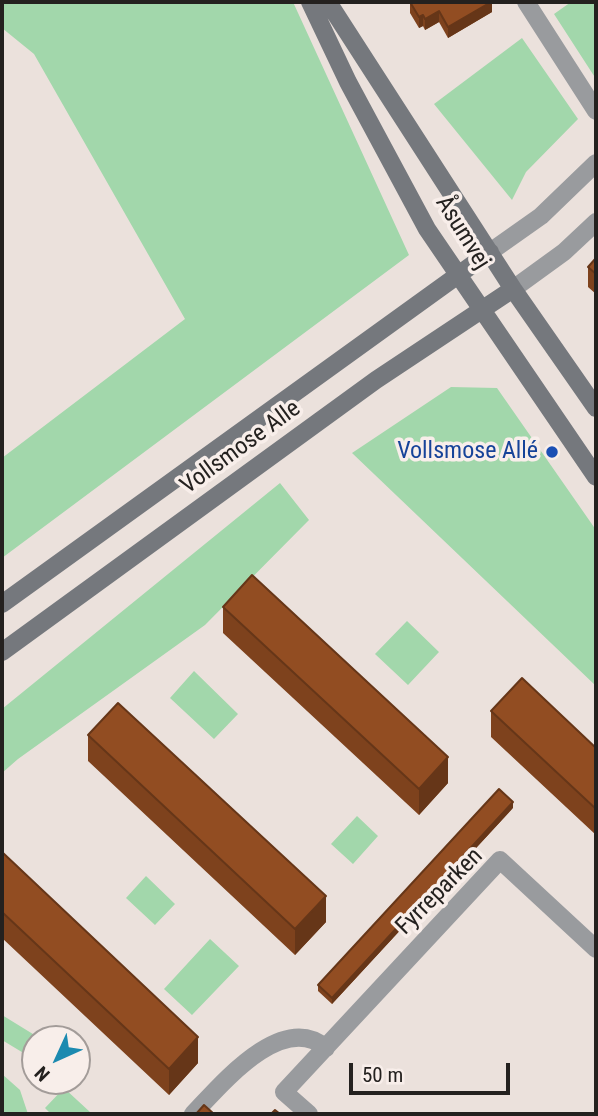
<!DOCTYPE html>
<meta charset="utf-8">
<style>
body{margin:0}
#map{position:relative;width:598px;height:1116px;overflow:hidden;background:#ebe1dc;font-family:"Roboto Condensed",sans-serif}
canvas{display:block}
.frame{position:absolute;inset:0;border:4px solid #24211f;pointer-events:none}
.north{position:absolute;left:21px;top:1025px;width:70px;height:70px;box-sizing:border-box;background:#f8eeea;border:2px solid #a39c99;border-radius:50%;rotate:225deg;font-size:19px;font-weight:700;line-height:28px;text-align:center;color:#24211f}
.north::after{content:'';display:block;margin:auto;width:24px;height:32px;background:#1c8ab0;clip-path:polygon(50% 0,100% 100%,50% 72%,0 100%)}
.scale{position:absolute;left:349px;top:1063px;width:161px;height:32px;box-sizing:border-box;border:4px solid #24211f;border-top:0;padding-left:9px;font-size:21px;line-height:24px;white-space:nowrap;color:#24211f;-webkit-text-stroke:5px #f8eeea;paint-order:stroke}
</style>
<div id="map">
<canvas width="598" height="1116"></canvas>
<div class="frame"></div>
<div class="north">N</div>
<div class="scale">50 m</div>
</div>
<script>
const context = document.querySelector('canvas').getContext('2d');
context.lineJoin = 'round';
function paint(path, color) {
  context.fillStyle = color;
  context.fill(path, 'evenodd');
}
function strokePath(path, color, width, dash) {
  context.strokeStyle = color;
  context.lineWidth = width;
  context.lineCap = dash ? 'butt' : 'round';
  context.setLineDash(dash || []);
  context.stroke(path);
}
function drawText(font, color, halo, rows, align = 'center') {
  context.font = font + ' "Roboto Condensed",sans-serif';
  context.lineWidth = 7;
  context.setLineDash([]);
  context.textBaseline = 'middle';
  context.strokeStyle = halo;
  context.fillStyle = color;
  for (const [text, x, y, turn = 0] of rows) {
    context.save();
    context.translate(x, y);
    context.rotate((+turn || 0) * Math.PI / 180);
    context.textAlign = isNaN(turn) ? turn : align;
    if (halo) context.strokeText(text, 0, 0);
    context.fillText(text, 0, 0);
    context.restore();
  }
}
paint(new Path2D(`
 M2,2H293L409,255L2,558V458L185,319L34,54L2,28Z
 M571,2H596V79L554,14Z
 M522,38L578,119L526,172L512,200L434,104Z
 M451,387L497,388L596,530V686L352,453Z
 M280,483L309,520L205,625L18,759L2,773V709Z
 M407,621L439,652L408,685L375,654Z
 M194,671L238,714L214,739L170,698Z
 M357,816L378,836L353,864L331,844Z
 M146,876L175,904L155,925L126,898Z
 M210,939L239,966L192,1015L164,989Z
 M2,1015L41,1039H35V1060L2,1040Z
 M2,1074L20,1090L28,1114H2Z
 M64,1088L90,1112L88,1114H51L45,1108Z`), '#a2d7ab');
strokePath(new Path2D(`
 M526,2L596,111
 M490,252L541,216L596,163
 M513,289L564,252L596,222
 M193,1114C220,1086 282,1010 326,1048
 M309,1114L284,1092L500,860L596,949`), '#999b9e', 18);
strokePath(new Path2D(`
 M310,2L348,82L427,229L596,477
 M328,2L513,289L596,408
 M2,604L490,252
 M2,652L376,380L513,289`), '#75787d', 18);
paint(new Path2D(`
 M410,2H492V12L448,38L439,22L425,30L423,26L419,28L410,13Z
 M596,258V294L588,287V267Z
 M223,607L448,783L419,815L223,633Z
 M491,711L596,748V835L491,737Z
 M88,735L326,922L295,955L88,761Z
 M513,808L332,1004L318,991V985Z
 M2,852L198,1063L169,1095L2,938Z`), '#7e421d');
paint(new Path2D(`
 M491,2H492V12L448,38V27Z
 M439,11V22L425,30V19Z
 M423,15V26L419,28V17Z
 M448,757V783L419,815V789Z
 M513,802V808L332,1004V998Z
 M326,896V922L295,955V929Z
 M198,1037V1063L169,1095V1069Z`), '#663618');
const building = new Path2D(`
 M410,2H491L448,27L439,11L425,19L423,15L419,17Z
 M596,258V274L588,267Z
 M252,575L448,757L419,789L223,607Z
 M522,678L596,748V809L491,711Z
 M118,703L326,896L295,929L88,735Z
 M499,789L513,802L332,998L318,985Z
 M2,852L198,1037L169,1069L2,912Z
 M204,1105L214,1114H196Z
 M275,1110L280,1114H271Z`);
paint(building, '#924d22');
strokePath(building, '#663618', 2);
for (const [x, y, r, color] of [
 [552,452,7,"#1a4fb4"]
]) {
  const dot = new Path2D();
  dot.arc(x, y, r, 0, 2 * Math.PI);
  context.fillStyle = color;
  context.fill(dot);
  strokePath(dot, '#f8eeea', 2.5);
}
drawText('24px', '#24211f', '#f8eeea', [
 ["Åsumvej",462,233,58],
 ["Vollsmose Alle",241,448,-36],
 ["Fyrreparken",440,892,-45]
]);
drawText('24px', '#164399', '#f8eeea', [
 ["Vollsmose Allé",538,452]
], 'right');
</script>
